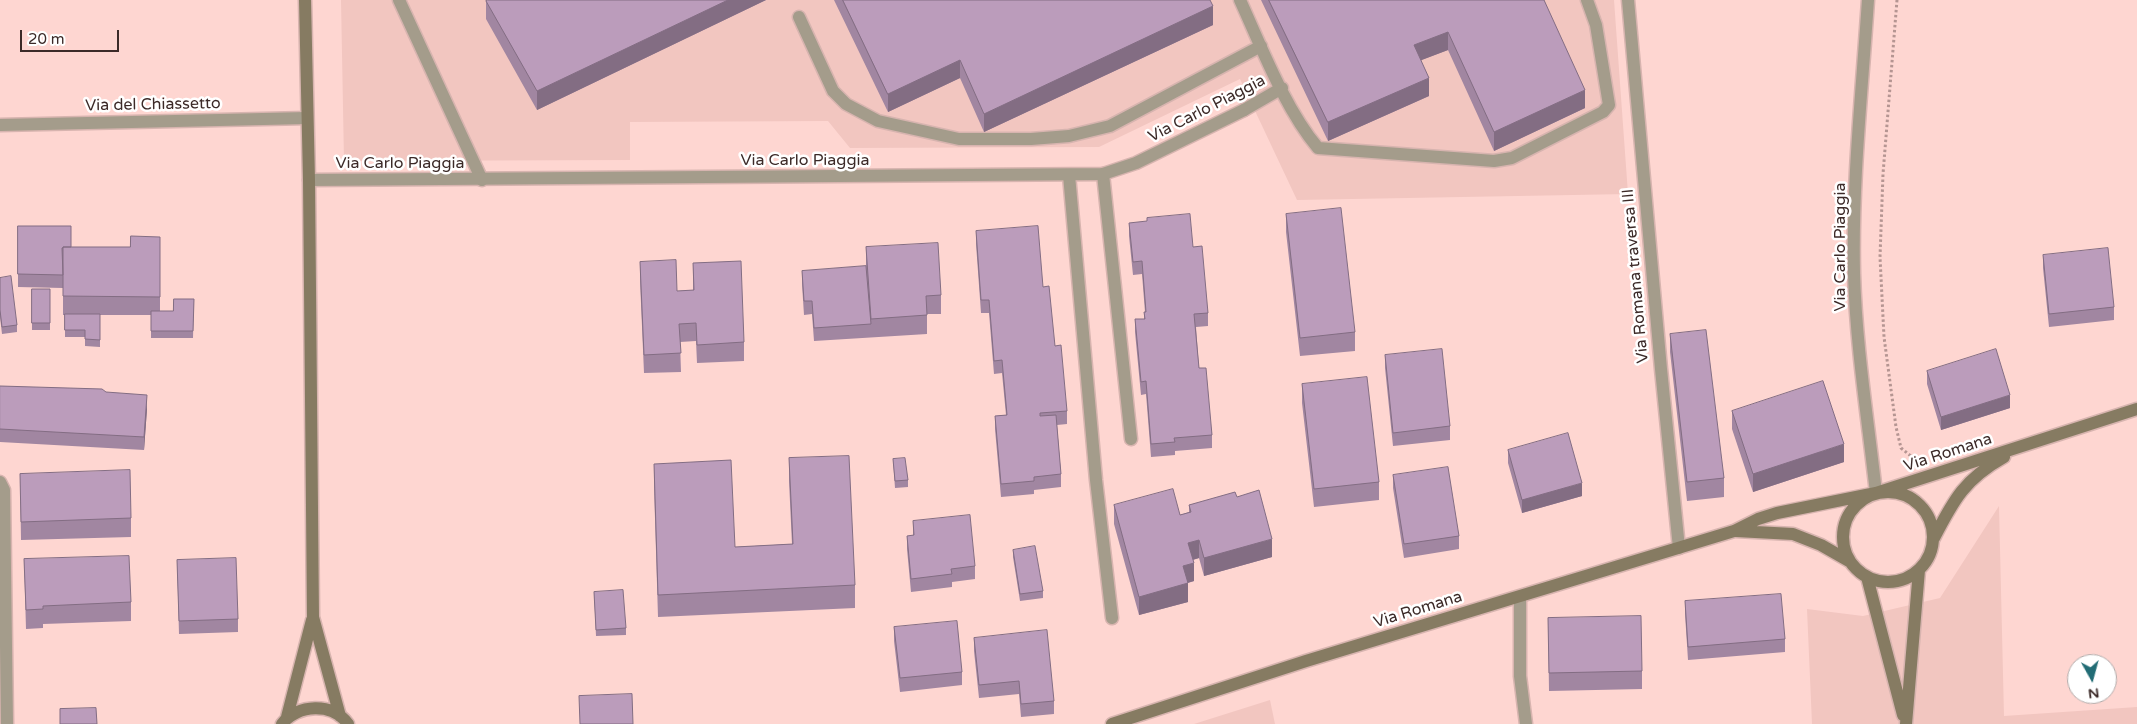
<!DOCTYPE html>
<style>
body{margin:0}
#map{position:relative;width:2137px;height:724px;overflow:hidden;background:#fed6d1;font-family:"Varela Round",sans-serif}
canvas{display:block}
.north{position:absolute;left:2067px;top:654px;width:50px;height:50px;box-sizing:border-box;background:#fff;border:1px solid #b1aaa9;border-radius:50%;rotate:173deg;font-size:14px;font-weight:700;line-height:20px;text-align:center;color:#3c2a28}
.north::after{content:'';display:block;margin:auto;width:18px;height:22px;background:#226c75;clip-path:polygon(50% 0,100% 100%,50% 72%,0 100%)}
.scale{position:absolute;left:20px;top:30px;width:99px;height:22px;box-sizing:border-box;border:2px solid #3c2a28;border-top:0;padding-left:6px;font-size:15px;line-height:18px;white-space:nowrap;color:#3c2a28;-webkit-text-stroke:4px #fff;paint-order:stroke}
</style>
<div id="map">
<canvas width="2137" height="724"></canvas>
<div class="north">N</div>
<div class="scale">20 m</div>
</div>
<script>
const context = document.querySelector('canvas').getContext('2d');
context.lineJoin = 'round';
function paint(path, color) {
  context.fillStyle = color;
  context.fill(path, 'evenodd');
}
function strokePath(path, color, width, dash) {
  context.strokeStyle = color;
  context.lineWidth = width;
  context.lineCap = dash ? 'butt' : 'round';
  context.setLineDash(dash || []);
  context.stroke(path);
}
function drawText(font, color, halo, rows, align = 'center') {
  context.font = font + ' "Varela Round",sans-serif';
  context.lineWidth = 5;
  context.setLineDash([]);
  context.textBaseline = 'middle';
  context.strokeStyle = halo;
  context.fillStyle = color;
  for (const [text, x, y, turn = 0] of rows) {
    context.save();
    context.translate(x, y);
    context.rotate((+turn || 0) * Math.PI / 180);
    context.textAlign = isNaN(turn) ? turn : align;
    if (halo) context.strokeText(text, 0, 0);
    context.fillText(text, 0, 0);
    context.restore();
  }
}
paint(new Path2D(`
 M341,0H1614L1628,194L1297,200L1240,79L1099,147L850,148L828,121L630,122V160L344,161Z
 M1999,506L2004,716L2137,707V724H1812L1807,609L1863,616L1940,598Z
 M1270,700L1275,724H1194Z`), '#f2c6c0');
const service = new Path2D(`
 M399,0L482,180
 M1240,0C1261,46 1285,109 1318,148L1494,161L1512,158L1603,112L1609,105L1596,25L1587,0
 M799,17L833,91L846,104L878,121L959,139H1031L1069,136L1110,126L1261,46
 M1244,110L1282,88
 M1103,174L1131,439
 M1069,175L1096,480L1112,618`);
const minor = new Path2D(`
 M1628,0L1661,369L1679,548
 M0,125L307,118
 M309,180L1103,174L1136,163L1244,110
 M0,482L4,490L7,724
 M1520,597V676L1526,724`);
const tertiary = new Path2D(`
 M1868,0C1862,91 1852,182 1854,273C1856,347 1868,420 1876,493`);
const secondary = new Path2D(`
 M305,0L309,180L313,617L340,716
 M1843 537a45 45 0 1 1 90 0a45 45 0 1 1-90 0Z
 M1736,531L1793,534L1821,545L1849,561
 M1934,538C1954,499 1965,479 2004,457
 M1867,577L1903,715
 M287,717L312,620
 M282,724C297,704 333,702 348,724
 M1112,724L1306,661L1734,531L1758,519L1777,513L1876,493L2137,409
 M1906,724L1919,570`);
strokePath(service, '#d7b4af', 15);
strokePath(minor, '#d7b4af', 15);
strokePath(tertiary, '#d7b4af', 15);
strokePath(secondary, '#d7b4af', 15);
strokePath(new Path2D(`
 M1897,0L1883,174L1880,257L1884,337L1896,427L1901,448L1912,457`), '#b59592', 3, [2.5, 2.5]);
strokePath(service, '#a49c8b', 12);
strokePath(minor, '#a49c8b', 12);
strokePath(tertiary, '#a49c8b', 12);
strokePath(secondary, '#867b62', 12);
paint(new Path2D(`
 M766,0L537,110L486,19V1Z
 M834,0H1210L1213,25L984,132L960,78L888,112Z
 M1261,0H1544L1585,108L1494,151L1448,50L1421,60L1429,96L1328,141Z
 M1286,214L1355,332V351L1300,356L1286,232Z
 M1129,223L1193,247L1208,313V326L1196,327L1199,368L1212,435V448L1175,451V455L1151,457L1146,394L1141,395L1135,332V319H1144V312H1145L1142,274L1133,275L1129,236Z
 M18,226L71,247H130L160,237V311H173L194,299L193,338H151V315H100V347L85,346V337H65V315H63V288L18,287Z
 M976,231L1043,287L1067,411V424L1057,425L1061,474V487L1034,490V494L1001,497L995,429V416L1006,415L1002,373L994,374L989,313H981L976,244Z
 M866,247L941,295V314H927V334L814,341L812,314L804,315L802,284V271L866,266Z
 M2043,255L2114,307V320L2049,327L2043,268Z
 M640,262L677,291L693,290V263L744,342V361L697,363L696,341L680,342L681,372L644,373L640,280Z
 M0,278L17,325V332L2,334L0,317Z
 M32,289H50V330H32Z
 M1670,334L1724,478V497L1687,501L1670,352Z
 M1385,355L1450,426V440L1393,446L1385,368Z
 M1927,371L2010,408L1941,430L1927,384Z
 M1302,384L1379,482V500L1314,507L1302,403Z
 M0,386L106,392L147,409L144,450L0,442Z
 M1732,411L1844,462L1753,492L1732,429Z
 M1508,450L1582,496L1522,513L1508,463Z
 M789,458L855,585V608L658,617L654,486V464L735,547L792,544L789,481Z
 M893,459L908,480V487L895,488Z
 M20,474L131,518V537L21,540Z
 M1393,475L1459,536V549L1404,558L1393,488Z
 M1237,497L1272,557L1204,576L1199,558L1193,560L1194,581L1188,583V602L1139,615L1114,524V505L1180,515L1189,512V505Z
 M913,521L975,566V579L952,582V587L911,592L907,549V536L913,535Z
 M1013,550L1043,591V598L1020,601L1013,557Z
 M24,559L131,602V621L43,624V628L26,629Z
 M177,560L238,619V632L179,634Z
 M594,592L626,628V635L596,636Z
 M1685,601L1785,639V652L1688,660L1685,614Z
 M1548,618L1642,671V689L1549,691Z
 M894,627L962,672V685L900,692L894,641Z
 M974,638L1054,701V714L1021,717L1019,694L979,698L974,651Z`), '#a186a1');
paint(new Path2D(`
 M728,0H766L537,110V91Z
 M1213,6V25L984,132V114Z
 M1448,32V50L1414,63V45Z
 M960,60V78L888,112V94Z
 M1429,78V96L1328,141V122Z
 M1585,90V108L1494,151V132Z
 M147,395V409L144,450V437Z
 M2010,395V408L1941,430V417Z
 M1844,444V462L1753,492V474Z
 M1582,483V496L1522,513V500Z
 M1272,539V557L1204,576V558Z
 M1199,540V558L1188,561V543Z
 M1194,563V581L1183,584V566Z
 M1188,583V602L1139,615V597Z`), '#836d83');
const building = new Path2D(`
 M488,0H728L537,91L486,1Z
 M843,0H1210L1213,6L984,114L960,60L888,94Z
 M1269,0H1544L1585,90L1494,132L1448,32L1414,45L1429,78L1328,122Z
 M1341,208L1355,332L1300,338L1286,214Z
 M1190,214L1193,247L1202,246L1208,313L1194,314L1199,368H1206L1212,435L1174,438L1175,442L1151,444L1146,381L1141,382L1135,319H1145L1144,312H1146L1142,261L1133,262L1129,223L1147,221V218Z
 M18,226H71V247H63V248H62L63,275L18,274Z
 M1038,226L1043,287L1049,286L1055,346L1061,345L1067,411L1040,413V416L1056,415L1061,474L1034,477V481L1001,484L995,416L1007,415L1002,360L994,361L989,300H981L976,231Z
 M131,236L160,237V297L63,296V247H130Z
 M938,243L941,295L926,296L927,315L871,319L866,247Z
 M2108,248L2114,307L2049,314L2043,255Z
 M676,260L677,291L694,290L693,263L741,261L744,342L697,345L696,323L679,324L681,353L644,355L640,262Z
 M866,266L871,324L814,328L812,301H804L802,271Z
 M11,276L17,325L2,327L0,310V278Z
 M32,289H50V323H32Z
 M174,299H194L193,331H151V311H173Z
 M65,314H100V340L85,339V330H65Z
 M1706,330L1724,478L1687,482L1670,334Z
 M1442,349L1450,426L1393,433L1385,355Z
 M1996,349L2010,395L1941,417L1927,371Z
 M1367,377L1379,482L1314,489L1302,384Z
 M1823,381L1844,444L1753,474L1732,411Z
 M0,386L102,389L106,392L147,395L144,437L0,429Z
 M1568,433L1582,483L1522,500L1508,450Z
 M849,456L855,585L658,595L654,464L731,460L735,547L793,544L789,458Z
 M905,458L908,480L895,481L893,459Z
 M1448,467L1459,536L1404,544L1393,475Z
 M130,470L131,518L21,522L20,474Z
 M1173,489L1180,515L1191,512L1189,505L1235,492L1237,497L1259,490L1272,539L1204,558L1199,540L1188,543L1194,563L1183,566L1188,583L1139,597L1114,505Z
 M970,515L975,566L951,569L952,574L911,579L907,536L914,535L913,521Z
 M1035,546L1043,591L1020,594L1013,550Z
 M129,556L131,602L43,606V609L26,610L24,559Z
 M236,558L238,619L179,621L177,560Z
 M623,590L626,628L596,630L594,592Z
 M1781,594L1785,639L1688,647L1685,601Z
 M1641,616L1642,671L1549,673L1548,618Z
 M957,621L962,672L900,678L894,627Z
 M1047,630L1054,701L1021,704L1019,681L979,685L974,638Z
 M632,694L633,724H580L579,696Z
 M96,708L97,724H60V709Z`);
paint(building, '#bb9cbb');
strokePath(building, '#836d83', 1);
drawText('16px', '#3c2a28', '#fff', [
 ["Via del Chiassetto",153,105,-1],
 ["Via Carlo Piaggia",1207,109,-27],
 ["Via Carlo Piaggia",805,161],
 ["Via Carlo Piaggia",400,164],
 ["Via Carlo Piaggia",1841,247,-90],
 ["Via Romana traversa III",1636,276,-95],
 ["Via Romana",1948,453,-18],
 ["Via Romana",1418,610,-17]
]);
</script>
